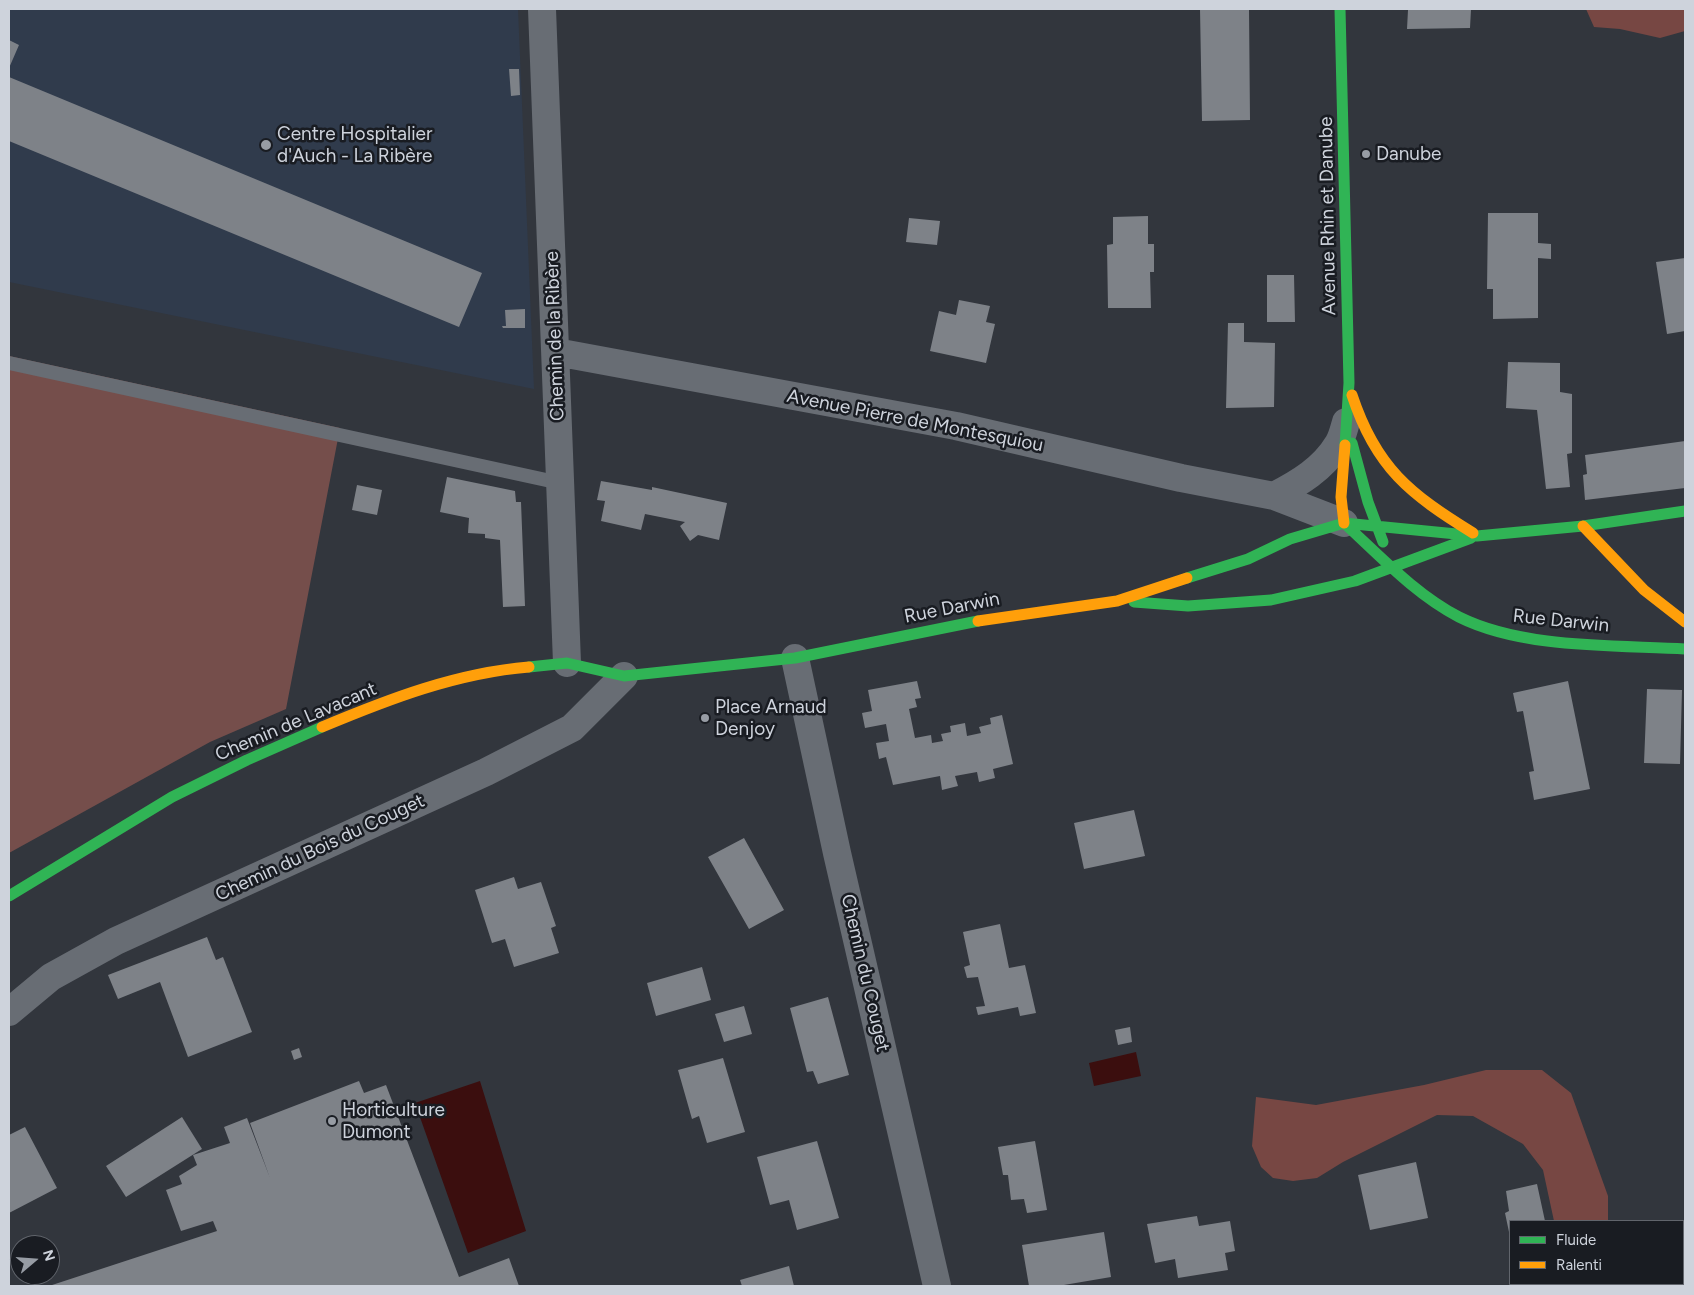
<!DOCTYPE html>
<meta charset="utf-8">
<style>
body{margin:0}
#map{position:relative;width:1694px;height:1295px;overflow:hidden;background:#32363d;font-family:Figtree,sans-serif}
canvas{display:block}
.frame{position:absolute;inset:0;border:10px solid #ced3dc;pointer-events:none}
.legend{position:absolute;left:1509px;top:1220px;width:175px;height:65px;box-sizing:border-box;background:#191c22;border:1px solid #61656c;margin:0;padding:6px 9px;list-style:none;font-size:15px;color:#ced3dc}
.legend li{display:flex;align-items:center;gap:10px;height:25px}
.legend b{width:25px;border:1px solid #61656c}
.north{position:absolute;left:10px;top:1235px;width:50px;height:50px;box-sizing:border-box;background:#191c22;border:1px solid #61656c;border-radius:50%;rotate:72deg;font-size:14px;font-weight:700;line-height:20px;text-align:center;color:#ced3dc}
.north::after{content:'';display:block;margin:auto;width:18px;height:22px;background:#979ca4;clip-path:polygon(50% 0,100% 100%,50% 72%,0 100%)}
</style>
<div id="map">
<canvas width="1694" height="1295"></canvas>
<div class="frame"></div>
<ul class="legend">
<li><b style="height:6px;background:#30b455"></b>Fluide</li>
<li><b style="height:6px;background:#ff9f0a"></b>Ralenti</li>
</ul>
<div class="north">N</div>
</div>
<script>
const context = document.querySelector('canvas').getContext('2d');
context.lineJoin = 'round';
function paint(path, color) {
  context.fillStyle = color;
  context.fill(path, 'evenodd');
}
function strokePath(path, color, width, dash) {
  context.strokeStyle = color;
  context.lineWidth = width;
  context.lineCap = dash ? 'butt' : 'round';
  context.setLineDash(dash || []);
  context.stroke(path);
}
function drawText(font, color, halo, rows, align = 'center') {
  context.font = font + ' Figtree,sans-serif';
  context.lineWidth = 5;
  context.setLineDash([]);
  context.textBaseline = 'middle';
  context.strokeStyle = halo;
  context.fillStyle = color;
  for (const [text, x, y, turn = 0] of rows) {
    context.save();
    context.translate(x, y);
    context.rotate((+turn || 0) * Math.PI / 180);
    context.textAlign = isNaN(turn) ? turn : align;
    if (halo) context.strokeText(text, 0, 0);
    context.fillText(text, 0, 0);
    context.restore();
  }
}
paint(new Path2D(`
 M9,9H518L534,389L9,282Z`), '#303b4c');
paint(new Path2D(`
 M9,356L340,428L286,709L210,742L9,853Z`), '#754e4b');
paint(new Path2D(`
 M1586,9H1685V31L1660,38L1620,29L1594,27Z
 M1486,1070H1542L1571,1093L1608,1196V1221H1554L1543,1170L1523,1144L1473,1116L1437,1115L1343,1162L1317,1178L1293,1181L1273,1178L1261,1167L1252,1146L1256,1097L1316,1105L1424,1085Z`), '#774743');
paint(new Path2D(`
 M1136,1052L1141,1076L1094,1086L1089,1063Z
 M480,1081L526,1231L468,1253L415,1103Z`), '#3b0e0e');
paint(new Path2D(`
 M1200,9H1249L1250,120L1202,121Z
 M1432,9H1471L1470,28L1407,29L1408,10H1432Z
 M9,40L19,45L9,68Z
 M509,69H519L520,95L511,96Z
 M9,77L482,273L459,327L9,141Z
 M1488,213H1538V243L1551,244V259L1538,258V318L1493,319V289H1487Z
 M1148,216V244H1154V272H1150L1151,308H1108L1107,245L1113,244V217Z
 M909,218L940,221L937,245L906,242Z
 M1685,258V331L1667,334L1656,262Z
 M1267,275H1294L1295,322H1267Z
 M959,300L990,306L986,322L995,324L986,363L930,351L939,311L956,315Z
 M525,309V328H503L502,326H506L505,310Z
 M1228,323H1244V342L1275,343L1274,407L1226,408Z
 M1508,362L1560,363V392L1572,394V453L1567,454L1570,487L1546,489L1537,410L1506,408Z
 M1685,441V488L1585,500L1583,475L1587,474L1585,455Z
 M447,477L515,491L516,502H521L525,606L503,607L500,540L485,538V534L468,533L469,518L440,512Z
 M601,481L652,490V487L727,503L719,540L698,535L690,541L680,526L685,522L645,514L641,530L601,521L605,501L597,500Z
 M357,485L382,490L377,515L352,510Z
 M917,681L921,698L915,699L917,707L909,709L915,738L931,735L932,743L943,741L941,734L951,732L950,726L965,723L967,736L981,733L979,727L991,724L990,718L1002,715L1013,764L993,769L995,778L979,782L977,772L955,776L958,786L942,790L940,776L893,785L886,757L879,759L876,743L889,741L886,724L865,728L862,713L872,711L868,690Z
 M1568,681L1590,789L1534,800L1529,772L1534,771L1523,711L1517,712L1513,693Z
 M1647,689L1682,690L1680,764L1644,763Z
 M1134,810L1145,856L1084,869L1074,823Z
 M744,838L784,910L749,929L708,857Z
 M514,877L518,889L541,882L556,926L551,928L559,953L514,967L505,939L492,943L475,890Z
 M1000,924L1009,968L1025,965L1036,1013L1020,1016L1018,1007L978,1015L976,1007L985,1006L978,977L967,978L964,967L970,965L963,932Z
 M207,937L216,960L223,957L252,1032L188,1057L160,982L118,999L108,975Z
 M702,967L711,1000L656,1016L647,983Z
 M828,997L849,1075L818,1084L813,1071L807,1072L790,1008Z
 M744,1006L752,1034L724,1042L715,1014Z
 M1130,1027L1132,1042L1118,1045L1115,1030Z
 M299,1048L302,1057L294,1060L291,1051Z
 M723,1058L745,1132L707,1143L699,1116L692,1119L678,1070Z
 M359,1081L364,1093L386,1085L459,1277L509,1258L519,1286H49L217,1231L213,1221L181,1231L166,1190L182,1184L179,1176L197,1165L193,1155L230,1143L224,1127L247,1118L270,1178L250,1123Z
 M182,1117L202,1149L126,1197L106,1166Z
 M25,1127L57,1188L9,1213V1135Z
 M817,1141L839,1218L797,1230L789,1200L770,1205L757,1157Z
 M1035,1141L1047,1210L1027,1213L1024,1199L1011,1200L1008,1175H1003L998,1147Z
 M1416,1162L1428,1218L1370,1230L1358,1175Z
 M1537,1184L1545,1221H1510L1509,1232L1505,1213L1509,1211L1506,1191Z
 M1197,1216L1199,1226L1230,1221L1235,1251L1225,1253L1228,1270L1178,1278L1175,1259L1155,1263L1147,1224Z
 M1104,1232L1111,1277L1058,1286H1029L1022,1245Z
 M789,1266L794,1286H742L740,1280Z`), '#7e8288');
strokePath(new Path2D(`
 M9,363L560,483`), '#686d74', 14);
strokePath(new Path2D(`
 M542,9L567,663
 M556,352L956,426L1181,478L1274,496L1344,523
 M1274,496C1299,483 1323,469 1338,444C1342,438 1344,429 1346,422
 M795,658L837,853L937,1286
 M9,1012L51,977L116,941L486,772L572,728L624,676`), '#686d74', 28);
strokePath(new Path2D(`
 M1340,9L1349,383L1345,445
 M1352,443L1368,502L1383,542
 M1344,523C1380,556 1416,595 1459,617C1523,649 1615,645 1685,649
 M1187,578L1248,559L1290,539L1344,523L1477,536L1583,526L1685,511
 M1134,602L1188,606L1271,600L1355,581L1471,538
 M529,667L567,663L624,676L795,658L978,621
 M9,896L172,797L247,760L322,727`), '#30b455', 11);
strokePath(new Path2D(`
 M1352,395C1376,468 1410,494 1473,533
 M1344,523L1341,497L1345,445
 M1583,526L1644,590L1685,622
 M978,621L1117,601L1187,578
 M322,727C389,699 456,673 529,667`), '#ff9f0a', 11);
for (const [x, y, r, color] of [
 [266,145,6,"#979ca4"],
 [1366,154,5,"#979ca4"],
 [705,718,5,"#979ca4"],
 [332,1121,5,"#979ca4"]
]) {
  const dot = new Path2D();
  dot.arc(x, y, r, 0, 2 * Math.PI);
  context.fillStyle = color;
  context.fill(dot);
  strokePath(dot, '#191c22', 2);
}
drawText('19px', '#ced3dc', '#191c22', [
 ["Centre Hospitalier",277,134],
 ["d'Auch - La Ribère",277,156],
 ["Danube",1376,154],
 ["Place Arnaud",715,707],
 ["Denjoy",715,729],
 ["Horticulture",342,1110],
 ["Dumont",342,1132]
], 'left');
drawText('19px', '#ced3dc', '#191c22', [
 ["Avenue Rhin et Danube",1328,216,-91],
 ["Chemin de la Ribère",555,336,-92],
 ["Avenue Pierre de Montesquiou",915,421,11],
 ["Rue Darwin",952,608,-11],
 ["Rue Darwin",1561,621,6],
 ["Chemin de Lavacant",296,722,-23],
 ["Chemin du Bois du Couget",320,848,-25],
 ["Chemin du Couget",865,973,77]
]);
</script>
